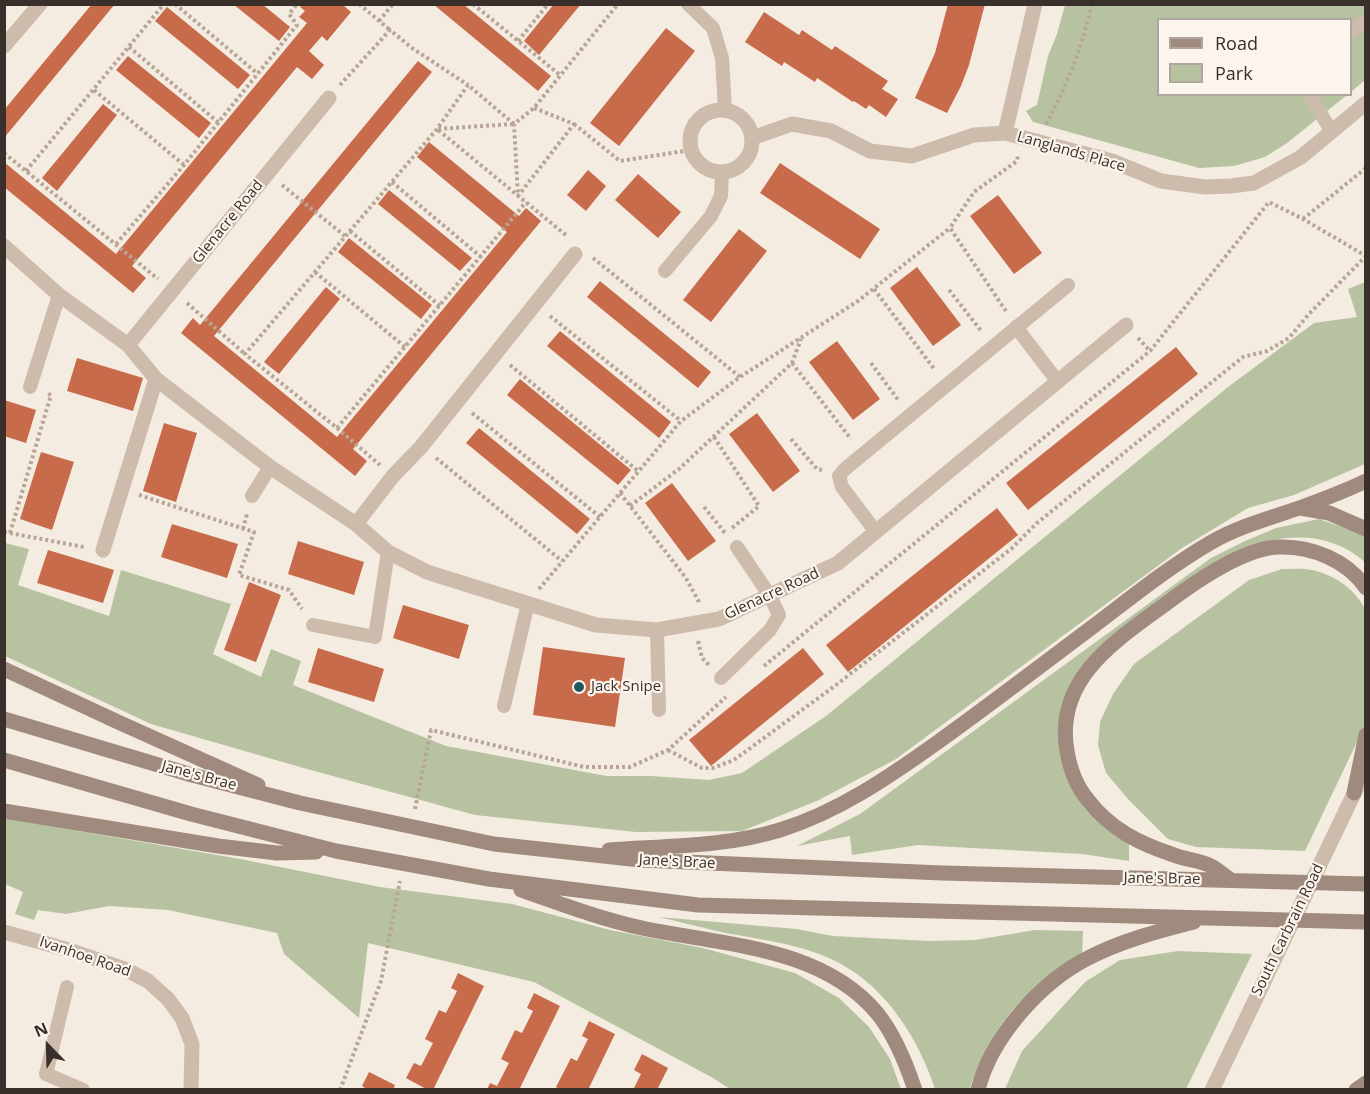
<!DOCTYPE html>
<style>
body{margin:0}
#map{position:relative;width:1370px;height:1094px;overflow:hidden;background:#f4ebe1;font-family:"Open Sans",sans-serif}
canvas{display:block}
.frame{position:absolute;inset:0;border:6px solid #3a302b;pointer-events:none}
.legend{position:absolute;left:1157px;top:18px;width:195px;height:78px;box-sizing:border-box;background:#fbf5ed;border:2px solid #aea69f;margin:0;padding:8px 10px;list-style:none;font-size:18px;color:#3a302b}
.legend li{display:flex;align-items:center;gap:12px;height:30px}
.legend b{width:30px;border:2px solid #aea69f}
.north{position:absolute;left:18px;top:1016px;width:60px;height:60px;-webkit-text-stroke:4px #fbf5ed;paint-order:stroke;rotate:337deg;font-size:16px;font-weight:700;line-height:24px;text-align:center;color:#3a302b}
.north::after{content:'';display:block;margin:auto;width:21px;height:27px;background:#3a302b;clip-path:polygon(50% 0,100% 100%,50% 72%,0 100%)}
</style>
<div id="map">
<canvas width="1370" height="1094"></canvas>
<div class="frame"></div>
<ul class="legend">
<li><b style="height:8px;background:#a08a7d"></b>Road</li>
<li><b style="height:16px;background:#b7c3a0"></b>Park</li>
</ul>
<div class="north">N</div>
</div>
<script>
const context = document.querySelector('canvas').getContext('2d');
context.lineJoin = 'round';
function paint(path, color) {
  context.fillStyle = color;
  context.fill(path, 'evenodd');
}
function strokePath(path, color, width, dash) {
  context.strokeStyle = color;
  context.lineWidth = width;
  context.lineCap = dash ? 'butt' : 'round';
  context.setLineDash(dash || []);
  context.stroke(path);
}
function drawText(font, color, halo, rows, align = 'center') {
  context.font = font + ' "Open Sans",sans-serif';
  context.lineWidth = 4.5;
  context.setLineDash([]);
  context.textBaseline = 'middle';
  context.strokeStyle = halo;
  context.fillStyle = color;
  for (const [text, x, y, turn = 0] of rows) {
    context.save();
    context.translate(x, y);
    context.rotate((+turn || 0) * Math.PI / 180);
    context.textAlign = isNaN(turn) ? turn : align;
    if (halo) context.strokeText(text, 0, 0);
    context.fillText(text, 0, 0);
    context.restore();
  }
}
paint(new Path2D(`
 M1065,5H1365V80L1351,92L1350,20H1158V94L1347,95L1287,143L1265,157L1234,166L1199,168L1033,122L1026,111L1037,105L1048,56L1057,34Z
 M1365,282V464L1294,495L1248,508L1182,548L896,759L819,800L742,831L636,832L475,815L300,767L151,724L5,656V543L29,549L18,585L109,616L121,570L231,604L213,654L261,677L271,649L301,661L293,685L446,746L606,776H651L709,780L742,773L826,716L1228,387L1314,323L1357,317L1348,289Z
 M1319,519L1365,535V562C1328,530 1283,533 1240,550L1111,641L1074,697L1071,774L1129,844V861L1082,854L918,845L852,855L850,836L797,846L860,814L1211,558L1245,541L1276,528Z
 M1282,569C1292,569 1303,568 1312,570C1335,575 1355,589 1365,609V725L1305,851L1196,847L1168,839L1128,799L1106,773L1098,745L1100,722L1113,694L1134,664L1249,580Z
 M4,818L240,859L380,887L512,904L610,930L703,948L795,973L839,998L869,1027L890,1059L901,1089H730L713,1078L534,982L368,943L359,1018L284,954L277,933L168,910L109,906L66,914L38,910L34,920L15,914L23,892L5,884Z
 M659,917L796,929L833,936L929,941L975,940L1035,930L1083,931L1082,956C1034,987 1007,1005 982,1059C978,1069 972,1079 970,1089H935C919,1040 888,990 841,964C805,944 761,940 721,932C700,927 680,922 659,917Z
 M1178,951L1252,954L1186,1089H1005L1022,1051L1085,982L1120,960Z`), '#b7c3a0');
paint(new Path2D(`
 M92,4H115L4,138V110Z
 M233,4H262L290,27L279,41Z
 M303,4H342L351,12L327,41L322,36L309,51L324,65L312,79L297,67L132,266L146,278L133,293L4,187V162L116,254L307,23L299,17L305,11L300,7Z
 M433,4H463L551,76L538,91Z
 M554,4H581L539,55L524,41Z
 M948,4H985L969,65L961,86L947,113L915,98L935,53Z
 M167,7L250,75L238,89L155,21Z
 M764,12L799,35L802,30L832,50L835,46L888,81L882,89L898,99L886,117L869,105L866,109L854,101L853,102L817,78L815,82L784,62L782,66L745,42Z
 M666,28L695,51L619,146L590,123Z
 M128,56L211,123L199,138L116,70Z
 M418,61L432,72L214,336L337,437L507,232L417,157L429,142L519,216L526,208L541,221L353,449L367,461L355,476L181,333L193,318L200,325Z
 M103,104L117,115L57,191L42,178Z
 M780,163L880,229L860,259L760,193Z
 M588,170L606,186L586,211L567,195Z
 M638,174L681,212L658,238L615,200Z
 M389,190L472,258L460,271L378,204Z
 M998,195L1042,253L1014,274L970,216Z
 M739,229L767,251L711,322L683,300Z
 M349,238L432,305L421,319L338,252Z
 M917,267L961,325L933,346L890,288Z
 M600,281L711,372L698,388L587,297Z
 M326,287L340,299L279,374L264,362Z
 M560,331L671,422L659,438L547,346Z
 M837,341L880,399L853,420L809,362Z
 M1176,347L1198,374L1028,510L1006,483Z
 M77,358L143,378L133,411L67,391Z
 M520,379L631,470L618,485L507,395Z
 M4,400L36,410L26,443L4,436Z
 M757,413L800,471L773,492L729,434Z
 M164,423L197,433L176,502L143,491Z
 M479,428L590,519L577,534L466,443Z
 M41,452L74,462L52,530L20,519Z
 M672,483L716,541L688,561L645,503Z
 M997,508L1018,535L848,672L826,645Z
 M172,524L238,544L227,578L161,557Z
 M298,541L364,562L354,595L288,574Z
 M48,550L114,570L103,603L37,583Z
 M249,582L281,595L256,662L224,650Z
 M403,605L469,625L459,659L393,638Z
 M543,647L625,658L615,727L533,715Z
 M318,648L384,669L374,702L308,682Z
 M803,648L824,674L711,766L689,740Z
 M458,973L484,986L433,1090H428L406,1078L414,1063L421,1066L433,1043L425,1039L439,1010L446,1013L457,991L451,988Z
 M534,993L560,1006L519,1090H487L490,1083L497,1086L509,1063L501,1059L515,1030L522,1033L533,1011L527,1008Z
 M589,1021L615,1034L588,1090H560L556,1087L571,1058L577,1061L588,1039L582,1036Z
 M642,1054L668,1068L657,1090H633L641,1074L634,1070Z
 M369,1072L395,1085L393,1090H368L362,1086Z`), '#c76b4b');
strokePath(new Path2D(`
 M175,4L258,74
 M359,4L390,30
 M473,4L560,75
 M379,21L393,4
 M518,41L548,4
 M129,47L219,123
 M340,85L390,30L412,48L468,85
 M94,90L184,165
 M534,108L574,124L518,196L514,124L534,108L618,4
 M513,124L437,129L567,236
 M514,124L468,85L437,129L245,354L337,428L526,202
 M574,124L620,161L691,150
 M1046,124C1067,86 1082,46 1092,4
 M4,153L158,279
 M26,171L164,4
 M392,182L481,257
 M282,185L345,236
 M1303,219L1366,168
 M350,231L440,306
 M116,244L184,165L297,25L289,14L297,4
 M593,258L740,377
 M315,272L405,347
 M874,289L935,370
 M949,290L982,332
 M187,303L245,354
 M1006,311L950,228L974,192L1017,161L1018,155
 M550,316L681,421
 M1138,338L1150,351
 M792,363L851,439
 M871,363L899,401
 M510,365L638,471
 M472,413L600,517
 M337,428L380,465
 M714,437L759,506L731,529
 M791,439L817,469L822,470
 M436,458L562,561
 M620,493L686,578L700,604
 M139,495L254,532L239,575L289,590L302,609
 M630,506L679,469L792,363L801,339
 M704,507L725,533
 M243,529L247,514
 M4,532L84,547
 M10,533L51,395L46,393
 M539,589L681,421L740,377L858,301L950,228
 M698,641L702,658L710,666
 M764,666L1150,351L1269,202L1303,219L1366,256
 M668,750L702,768H713L734,760L836,685L1011,549L1037,523L1243,357L1267,351L1289,338L1308,315L1365,257
 M415,809L431,730L584,767H630L668,750L726,697
 M340,1090L381,981L400,881`), '#b8a596', 4, [3, 3]);
strokePath(new Path2D(`
 M688,4L713,28L722,58L725,110
 M1350,33L1362,23
 M1309,94L1332,132
 M665,271L711,216L721,196L722,173
 M1016,327L1058,382
 M30,387L59,295
 M252,496L270,467
 M876,532L842,487L839,476L845,469L1068,285
 M313,625L375,637L388,552
 M657,630L659,710
 M721,678L770,630L779,615L770,596L737,547
 M504,706L528,603
 M67,987L46,1074L83,1090`), '#cdbbac', 14);
strokePath(new Path2D(`
 M4,46L40,4
 M690 141a31 31 0 1 1 62 0a31 31 0 1 1-62 0Z
 M1005,133L1035,4
 M752,138L792,124L831,131L870,151L912,156L974,135L1005,133L1112,161L1161,181L1205,187L1231,186L1254,183L1301,157L1366,103
 M4,246L59,295L128,345L156,379L270,467L356,524L388,552L427,572L596,625L657,630L719,619L838,563L1126,325
 M128,345L329,98
 M356,524L393,476L421,447L575,254
 M103,550L156,379
 M4,932L69,950L125,969L148,981L168,999L182,1018L192,1044L191,1090`), '#cdbbac', 15);
strokePath(new Path2D(`
 M1212,1090L1360,781`), '#cdbbac', 15);
strokePath(new Path2D(`
 M1300,508L1329,513L1366,529
 M4,669L118,722L258,785
 M4,719L192,775L300,803L494,844L640,860L942,873L1366,884
 M4,760L191,814L336,851L489,879L698,905L1366,922
 M1354,793L1366,735
 M4,811L218,846L277,853L316,852
 M609,850C666,846 725,847 780,830C838,812 889,777 938,742C991,704 1043,664 1095,625C1132,597 1169,567 1210,543C1239,526 1271,518 1302,507C1324,499 1345,491 1366,481
 M1231,880C1225,876 1219,871 1213,867C1202,860 1186,860 1174,855C1140,844 1110,829 1088,800C1076,786 1070,769 1067,751C1054,678 1117,640 1167,603C1195,582 1243,548 1279,547C1311,546 1347,560 1366,588
 M521,890C561,904 601,919 642,928C721,945 821,946 877,1013C895,1035 906,1063 915,1090
 M978,1090C991,1037 1041,982 1088,958C1121,941 1158,931 1194,922
 M1356,1090L1366,1083`), '#a08a7d', 15);
for (const [x, y, r, color] of [
 [579,687,6,"#1f585d"]
]) {
  const dot = new Path2D();
  dot.arc(x, y, r, 0, 2 * Math.PI);
  context.fillStyle = color;
  context.fill(dot);
  strokePath(dot, '#fbf5ed', 2);
}
drawText('15px', '#3a302b', '#fbf5ed', [
 ["Langlands Place",1071,152,16],
 ["Glenacre Road",228,222,-51],
 ["Glenacre Road",772,594,-25],
 ["Jane's Brae",199,776,15],
 ["Jane's Brae",677,862,3],
 ["Jane's Brae",1162,879,1],
 ["South Carbrain Road",1288,930,-64],
 ["Ivanhoe Road",85,957,19]
]);
drawText('15px', '#3a302b', '#fbf5ed', [
 ["Jack Snipe",591,687]
], 'left');
</script>
